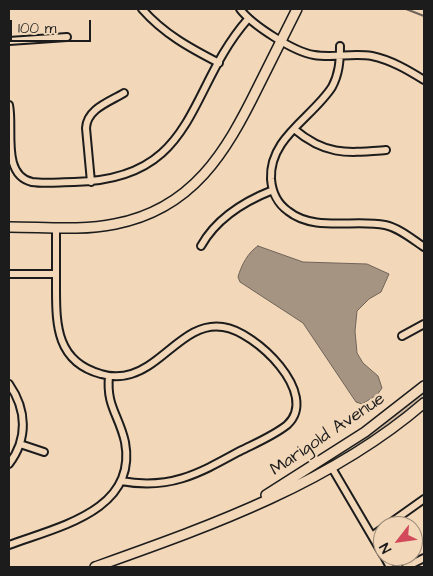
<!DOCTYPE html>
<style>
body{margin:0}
#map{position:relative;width:433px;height:576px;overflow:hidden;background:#f2d7b9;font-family:"Architects Daughter",sans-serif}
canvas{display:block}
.frame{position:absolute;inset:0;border:10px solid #1c1c1c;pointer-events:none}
.north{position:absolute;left:373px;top:516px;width:50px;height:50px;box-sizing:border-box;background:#f2d7b9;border:1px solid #9c8c7a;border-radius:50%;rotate:240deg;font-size:14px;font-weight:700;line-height:20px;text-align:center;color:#1c1c1c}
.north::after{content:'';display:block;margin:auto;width:18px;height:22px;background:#d1495b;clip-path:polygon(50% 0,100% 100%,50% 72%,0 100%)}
.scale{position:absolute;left:10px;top:20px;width:81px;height:22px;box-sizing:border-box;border:2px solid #1c1c1c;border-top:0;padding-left:6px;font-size:15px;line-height:18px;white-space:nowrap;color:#1c1c1c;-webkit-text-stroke:4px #f2d7b9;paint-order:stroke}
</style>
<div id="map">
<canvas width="433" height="576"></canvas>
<div class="frame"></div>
<div class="north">N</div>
<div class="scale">100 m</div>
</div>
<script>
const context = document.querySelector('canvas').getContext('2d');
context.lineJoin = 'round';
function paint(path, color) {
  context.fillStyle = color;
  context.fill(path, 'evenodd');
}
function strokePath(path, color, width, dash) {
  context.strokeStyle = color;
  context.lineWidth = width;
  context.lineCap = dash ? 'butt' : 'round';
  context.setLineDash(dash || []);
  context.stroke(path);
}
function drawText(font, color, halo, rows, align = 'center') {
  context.font = font + ' "Architects Daughter",sans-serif';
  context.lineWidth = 4.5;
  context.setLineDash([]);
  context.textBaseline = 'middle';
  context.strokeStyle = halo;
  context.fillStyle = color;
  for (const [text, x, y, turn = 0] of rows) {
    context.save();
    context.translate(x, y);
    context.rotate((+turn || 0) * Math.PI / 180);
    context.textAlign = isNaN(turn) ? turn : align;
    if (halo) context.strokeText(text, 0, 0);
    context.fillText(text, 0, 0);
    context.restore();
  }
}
paint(new Path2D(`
 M424,390V399L413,409L330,466L287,486Z`), '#d2bba2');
const water = new Path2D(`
 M258,246L303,262L367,264L389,274L381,292L369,299L357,311L355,331L357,353L363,363L378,376L382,388L377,395L362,404L356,402L303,323L240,282L238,277C241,266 248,252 258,246Z`);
paint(water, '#a69482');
strokePath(water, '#6f6459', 1);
strokePath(new Path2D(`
 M406,9L424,16`), '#6f6459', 2);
const minor = new Path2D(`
 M142,9C164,34 190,48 219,63
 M240,9C252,25 294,52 314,55C333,58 353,53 372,56C391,60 408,70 424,80
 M9,41L67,37
 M340,46C340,61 339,74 332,87C312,118 269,138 271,179C272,192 278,204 288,211C314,232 354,219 385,225C399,228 412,239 424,247
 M9,105C14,128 1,175 32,182C45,184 60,182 74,182C198,180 186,89 248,19
 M294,129C326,156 347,153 386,150
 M91,182L86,128C87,109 109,102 124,93
 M56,228C56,248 56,268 56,289C56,326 57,362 101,374C117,379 134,375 148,366C172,351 193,322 223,327C255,331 321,394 287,425C273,436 256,443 240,451C198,474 170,490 121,481
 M201,246C216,219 245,201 273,190
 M9,274H56
 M402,336L424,324
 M9,384C27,410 28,439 9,464
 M20,444L44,452
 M332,468L383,555
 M386,526L424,499
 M372,536L383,528
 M9,545C57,527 138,511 125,442C119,415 106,406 109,376
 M384,556L390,567
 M406,567L424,558`);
const tertiary = new Path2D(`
 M9,227C44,227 81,231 115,224C193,209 226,152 258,87C271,61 284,35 297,9`);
const secondary = new Path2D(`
 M266,495L365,432L424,386
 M95,567C210,526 330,484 424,403`);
strokePath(minor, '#1c1c1c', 10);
strokePath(tertiary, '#1c1c1c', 12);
strokePath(secondary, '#1c1c1c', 12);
strokePath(minor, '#f2d7b9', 6);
strokePath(tertiary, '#f2d7b9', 9);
strokePath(secondary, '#f2d7b9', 9);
drawText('18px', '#1c1c1c', '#f2d7b9', [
 ["Marigold Avenue",328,435,-34]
]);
</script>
